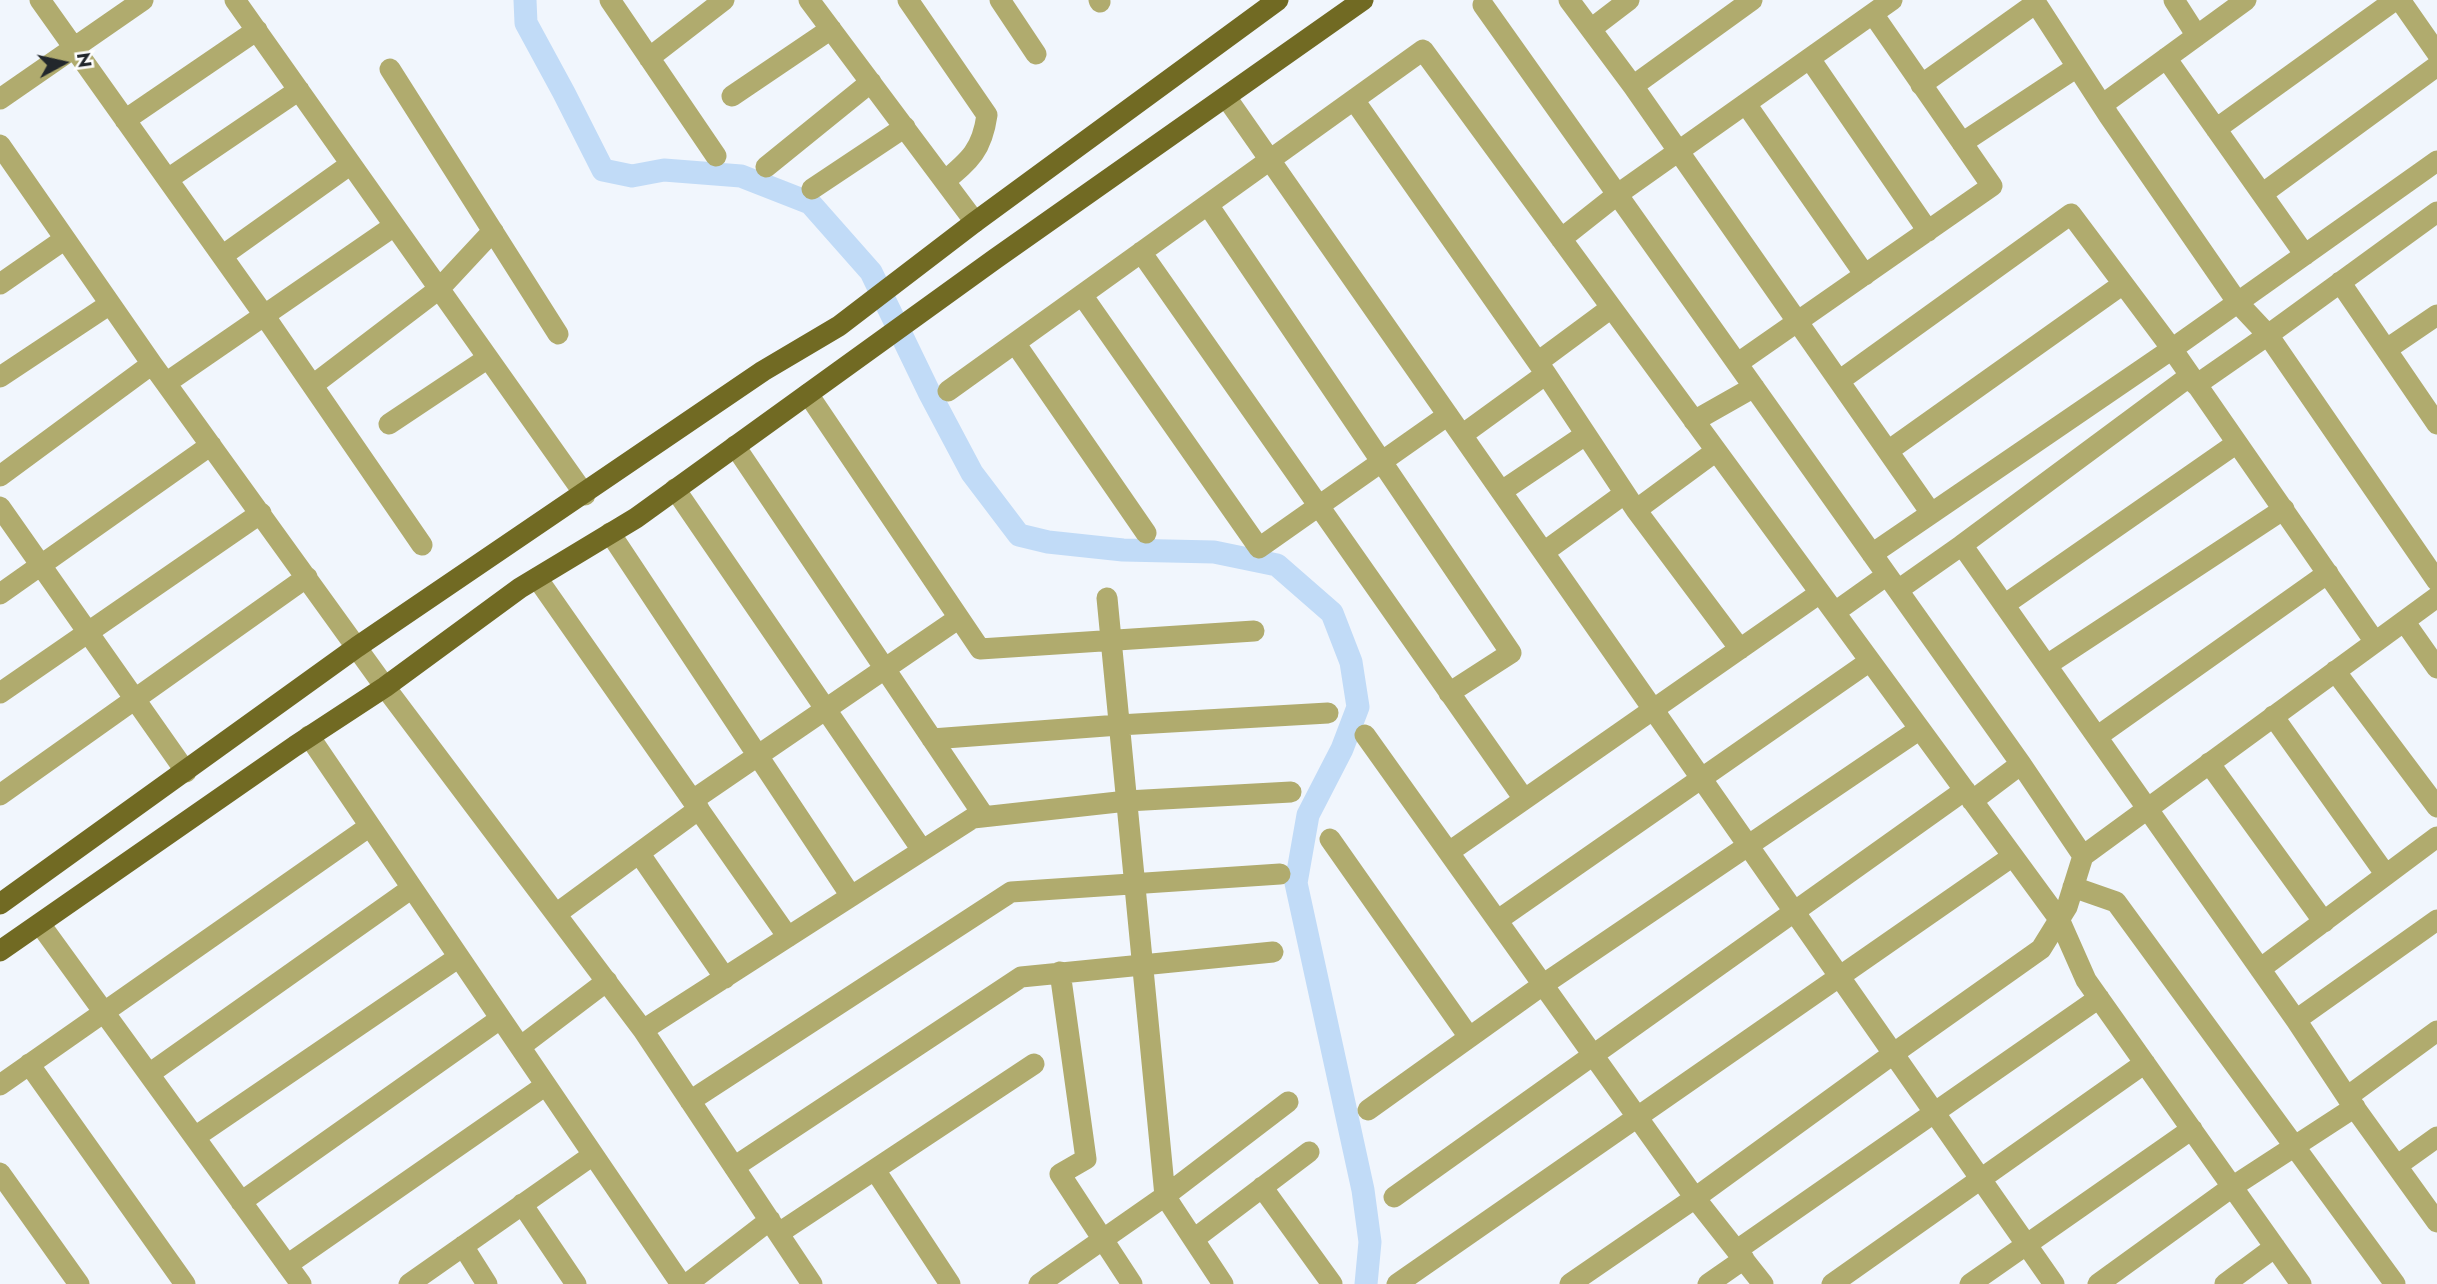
<!DOCTYPE html>
<style>
body{margin:0}
#map{position:relative;width:2437px;height:1284px;overflow:hidden;background:#f1f6fd;font-family:Jost,sans-serif}
canvas{display:block}
.north{position:absolute;left:28px;top:28px;width:70px;height:70px;-webkit-text-stroke:5px #fff;paint-order:stroke;rotate:82deg;font-size:19px;font-weight:700;line-height:28px;text-align:center;color:#22272c}
.north::after{content:'';display:block;margin:auto;width:24px;height:32px;background:#22272c;clip-path:polygon(50% 0,100% 100%,50% 72%,0 100%)}
</style>
<div id="map">
<canvas width="2437" height="1284"></canvas>
<div class="north">N</div>
</div>
<script>
const context = document.querySelector('canvas').getContext('2d');
context.lineJoin = 'round';
function strokePath(path, color, width, dash) {
  context.strokeStyle = color;
  context.lineWidth = width;
  context.lineCap = dash ? 'butt' : 'round';
  context.setLineDash(dash || []);
  context.stroke(path);
}
strokePath(new Path2D(`
 M525,0L526,23L564,93L603,170L632,176L664,170L741,176L810,203L871,272L929,392L972,473L1019,535L1048,542L1123,550L1214,552L1277,565L1332,613L1351,662L1358,707L1342,749L1308,815L1296,883L1363,1190L1370,1242L1366,1284`), '#c1dbf7', 23);
strokePath(new Path2D(`
 M40,0L264,315L422,545
 M235,0L585,495
 M610,0L716,156
 M809,0L975,222
 M908,0L987,115C982,150 970,160 945,181
 M1000,0L1036,54
 M1099,0L1100,2
 M1569,0L1633,86L1752,0
 M2034,0L2109,116L2238,303L2268,335L2437,581
 M2174,0L2197,36
 M2400,0L2437,53
 M1483,5L2021,764L2083,856
 M1591,29L1629,0
 M649,58L724,0
 M2166,58L2305,255
 M1810,59L1928,231
 M390,69L558,334
 M1921,85L2036,3
 M1633,86L1931,513
 M732,96L831,29
 M1226,97L2054,1284
 M0,99L143,0
 M1354,100L1546,374L1636,510L1740,649
 M1746,104L1865,275
 M2102,105L2246,0
 M125,120L257,30
 M2216,129L2395,0
 M1962,143L2077,67
 M0,145L152,364L385,687L643,1030L812,1284
 M766,167L871,82
 M168,179L299,90
 M812,189L905,127
 M2262,194L2437,66
 M1208,205L1511,653L1449,693
 M1561,239L1618,194L1892,0
 M1141,252L1524,799
 M222,256L351,164
 M2340,282L2437,424
 M0,284L65,239
 M1082,295L1259,548L1448,415
 M1015,343L1146,533
 M2387,349L2437,315
 M1538,362L1611,308
 M1738,363L1992,186L1873,14
 M0,377L110,304
 M1839,381L2071,214L2172,349L2375,642
 M166,383L394,226
 M313,385L439,289L493,231
 M2196,385L2268,335L2437,212
 M948,391L1423,50L2059,919L2086,980L2301,1284
 M808,394L980,649L1254,631
 M1694,421L1754,387
 M389,424L488,358
 M1462,435L1546,374
 M735,446L984,816
 M1888,451L2123,284
 M0,476L152,364
 M675,489L922,850
 M1502,491L1585,435
 M0,507L186,772
 M1636,510L1716,451
 M610,533L851,896
 M1962,545L2190,376
 M1544,552L1624,494
 M1872,554L2172,349L2437,161
 M537,578L788,937
 M1898,590L1962,545L2296,1020L2347,1097L2437,1222
 M0,594L211,445
 M1107,598L1165,1196L1223,1284
 M2004,605L2237,443
 M1835,612L1887,575
 M2404,621L2437,668
 M2047,665L2284,509
 M2335,671L2437,807
 M0,693L261,513
 M2273,716L2386,875
 M1365,735L1695,1198L1763,1284
 M309,736L681,1284
 M2098,736L2328,573
 M932,739L1119,725L1328,713
 M2209,763L2324,922
 M0,795L307,577
 M693,800L959,618
 M1972,801L2021,764
 M1330,839L1469,1037
 M1449,852L1820,593
 M639,853L725,978
 M2073,887L2116,902L2395,1284
 M556,914L699,809
 M1498,920L1870,661
 M40,924L301,1284
 M2260,969L2437,837
 M1060,972L1086,1159L1060,1174L1132,1284
 M2296,1020L2437,920
 M643,1030L973,818L1127,801L1291,792
 M520,1047L607,981
 M29,1064L185,1284
 M149,1074L412,888
 M0,1085L370,826
 M2347,1097L2437,1031
 M690,1101L1011,892L1280,874
 M1368,1110L1544,984L1920,729
 M195,1137L459,957
 M2398,1165L2437,1137
 M734,1167L1021,977L1273,952
 M875,1170L950,1284
 M0,1173L79,1284
 M1262,1187L1332,1284
 M1394,1197L1965,790
 M241,1202L500,1019
 M522,1204L576,1284
 M779,1233L1034,1064
 M1194,1239L1309,1152
 M463,1246L487,1284
 M1737,1250L2099,998
 M287,1265L546,1085
 M409,1284L593,1155
 M687,1284L770,1220
 M1039,1284L1165,1196L1288,1102
 M1397,1284L2013,856
 M1570,1284L1695,1198L1904,1046L2041,949L2067,907L2083,856L2437,597
 M1708,1284L1744,1259
 M1832,1284L2145,1063
 M1970,1284L2192,1129
 M2098,1284L2232,1187L2355,1107
 M2225,1284L2275,1247`), '#b0ab6e', 21);
strokePath(new Path2D(`
 M0,904L357,647L763,371L839,326L975,222L1278,0
 M0,951L295,746L385,687L520,588L636,518L995,259L1363,0`), '#716a23', 21);
</script>
